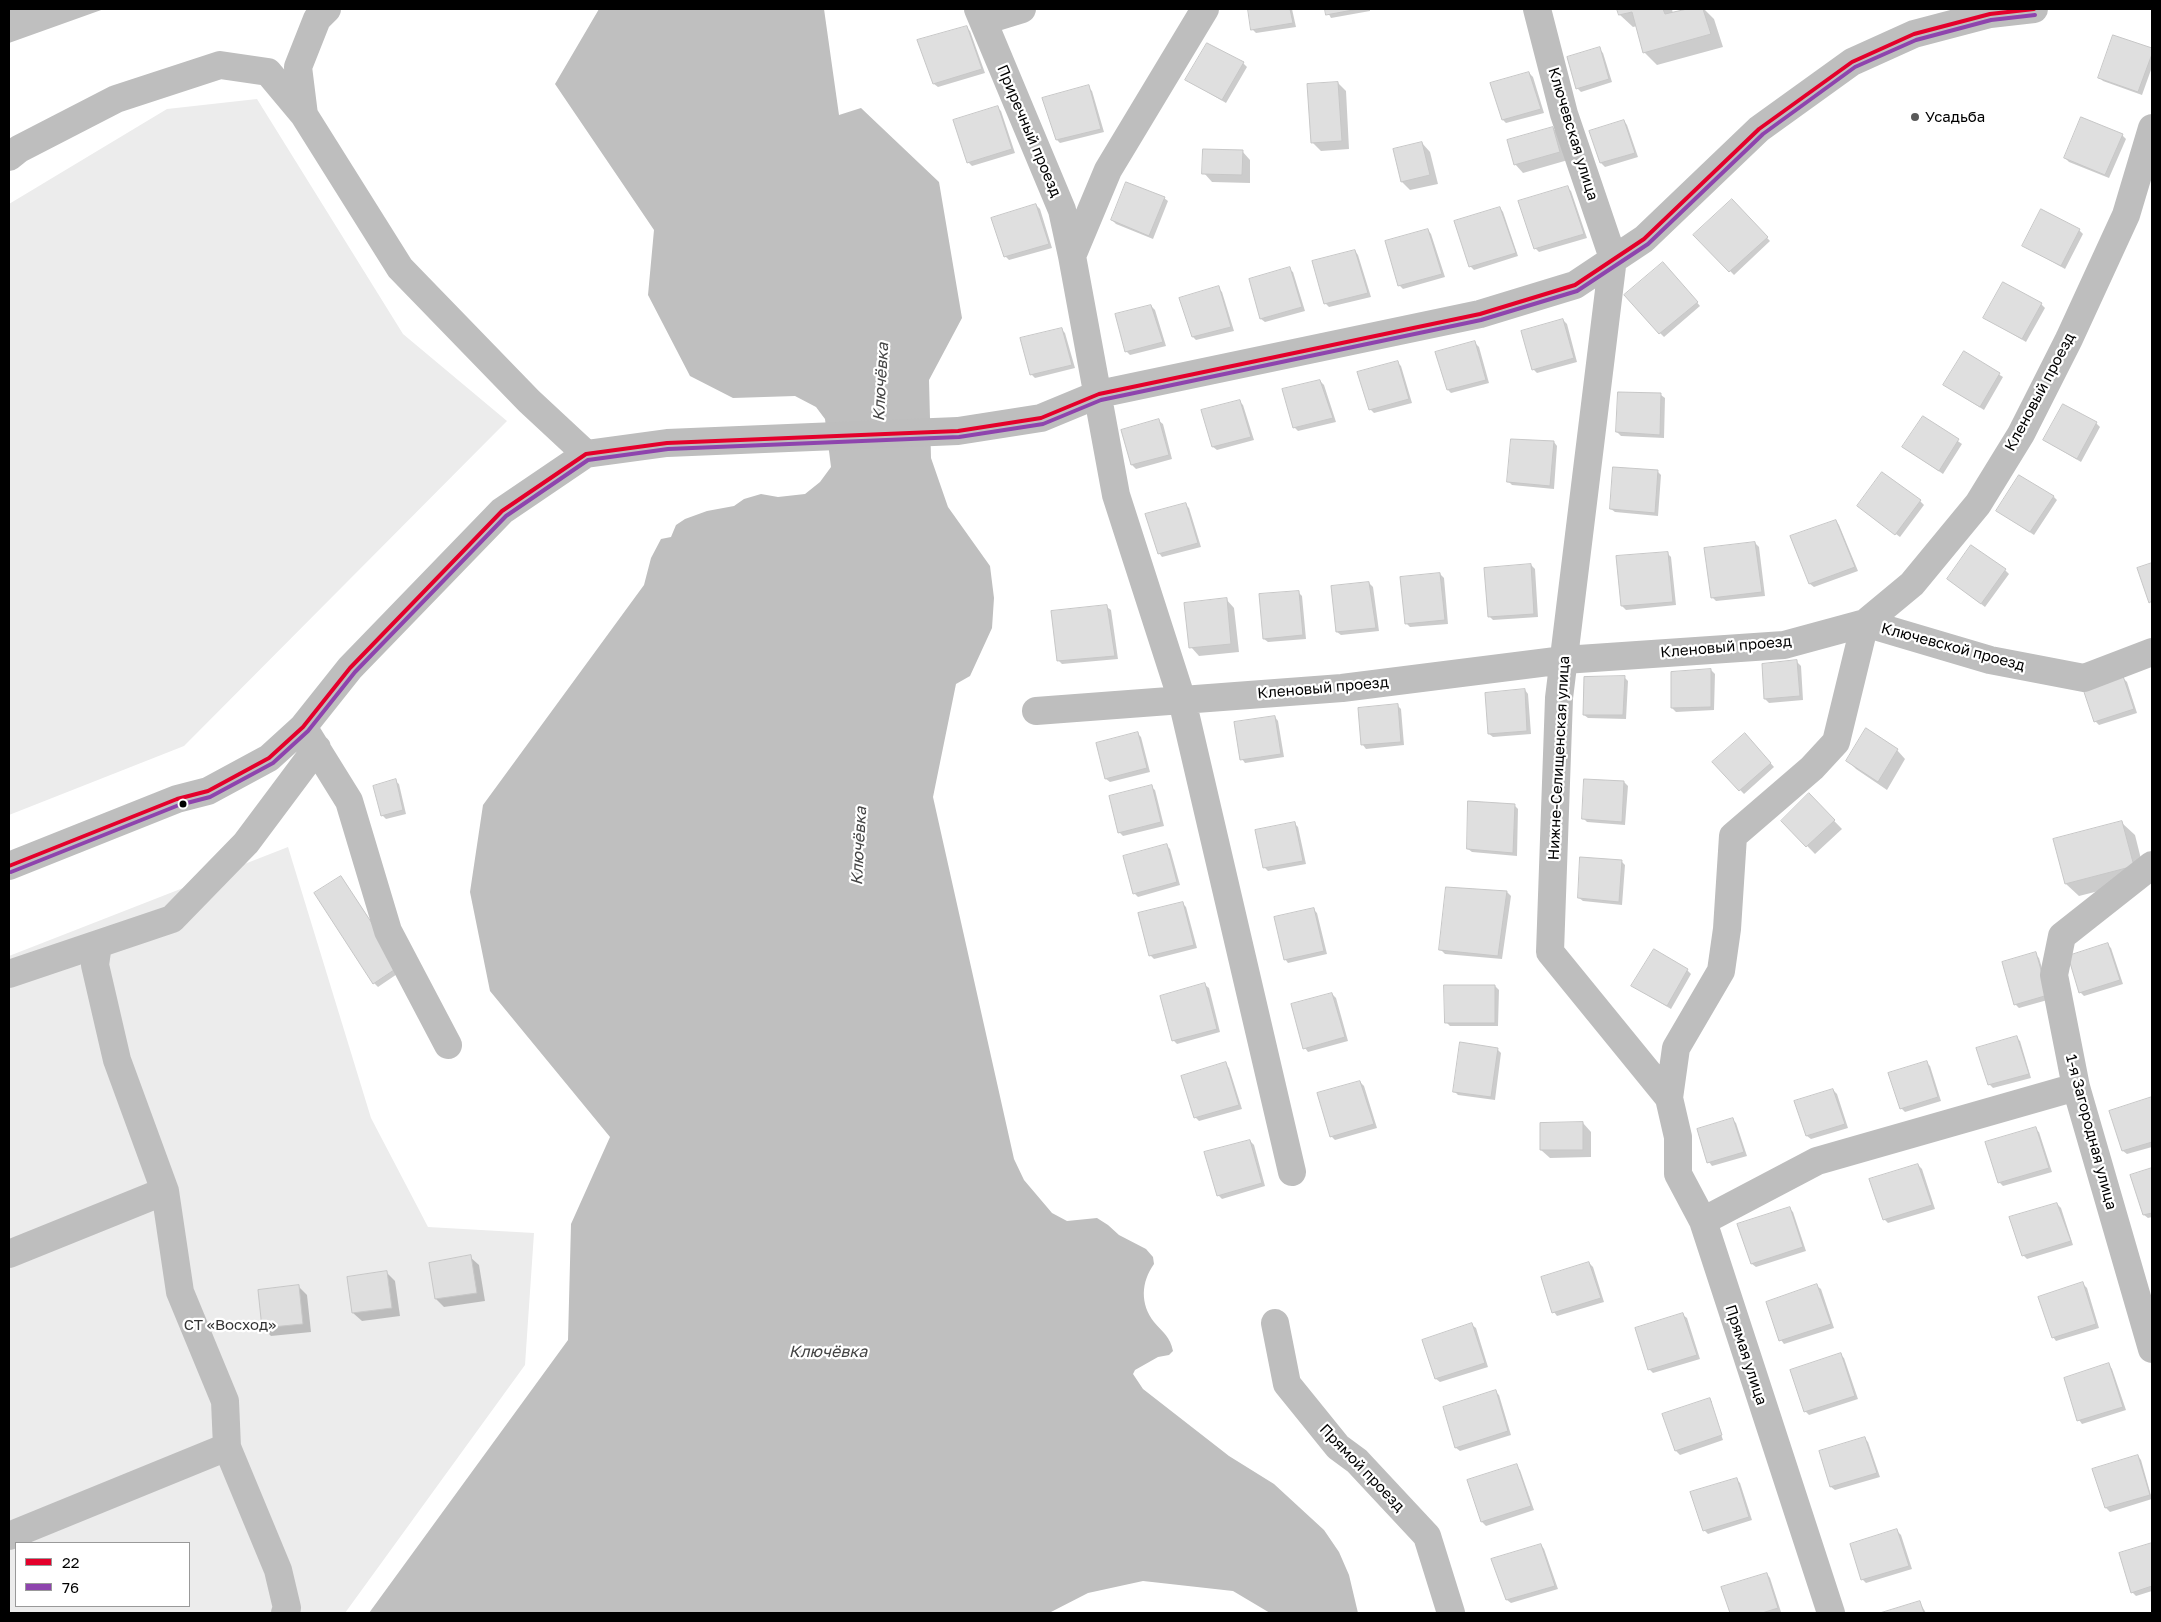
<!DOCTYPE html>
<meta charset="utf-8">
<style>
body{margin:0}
#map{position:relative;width:2161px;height:1622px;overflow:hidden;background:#fff;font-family:"Golos Text",sans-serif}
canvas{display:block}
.frame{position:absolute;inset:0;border:10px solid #000;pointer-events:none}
.legend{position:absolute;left:15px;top:1542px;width:175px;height:65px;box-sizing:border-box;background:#fff;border:1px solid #999;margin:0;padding:6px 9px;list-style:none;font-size:15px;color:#000}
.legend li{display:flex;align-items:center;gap:10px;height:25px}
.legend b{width:25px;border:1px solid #999}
</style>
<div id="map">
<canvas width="2161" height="1622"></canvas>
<div class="frame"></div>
<ul class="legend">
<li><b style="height:6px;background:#e4002b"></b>22</li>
<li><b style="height:6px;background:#8e44ad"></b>76</li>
</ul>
</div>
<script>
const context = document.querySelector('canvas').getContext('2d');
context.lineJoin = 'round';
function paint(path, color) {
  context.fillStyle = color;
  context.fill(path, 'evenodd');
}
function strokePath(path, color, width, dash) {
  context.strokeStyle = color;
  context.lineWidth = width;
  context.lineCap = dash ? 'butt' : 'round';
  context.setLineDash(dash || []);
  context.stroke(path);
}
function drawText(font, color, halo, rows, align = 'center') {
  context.font = font + ' "Golos Text",sans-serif';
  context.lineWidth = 4.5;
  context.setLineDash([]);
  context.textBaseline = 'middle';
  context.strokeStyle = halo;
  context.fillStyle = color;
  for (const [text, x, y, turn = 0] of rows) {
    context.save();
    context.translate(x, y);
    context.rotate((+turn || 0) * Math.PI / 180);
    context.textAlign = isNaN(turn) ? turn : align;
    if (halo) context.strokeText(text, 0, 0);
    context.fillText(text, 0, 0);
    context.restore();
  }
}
paint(new Path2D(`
 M257,99L403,334L507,421L184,746L9,815V204L167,109Z
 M288,847L371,1118L428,1227L534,1233L525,1365L345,1613H9V956ZM16,1543H189V1606H16Z`), '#ececec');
paint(new Path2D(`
 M9,9H104L9,43Z
 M599,9H824L839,115L861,108L939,182L962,318L929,380L931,458L948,507L990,566L994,598L992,628L970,676L956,684L933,797L1014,1159L1024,1180L1052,1213L1067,1221L1097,1218L1108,1225L1119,1235L1146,1249L1153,1257L1154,1264C1141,1282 1140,1304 1154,1322C1163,1333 1170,1336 1173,1351L1169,1355L1158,1357L1135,1370L1133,1374L1143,1389L1229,1456L1274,1484L1324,1530L1339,1552L1349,1575L1358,1613H1270L1233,1591L1143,1581L1088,1593L1049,1613H369L568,1340L571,1224L610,1137L490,991L470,892L483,805L644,585L651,558L661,539L671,537L676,525L685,519L707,511L734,506L744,499L761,494L778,497L805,494L820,482L831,467L825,419L816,407L795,396L733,398L690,376L648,295L654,230L555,84Z`), '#bfbfbf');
paint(new Path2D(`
 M1249,9H1292L1296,27L1256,33L1252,29Z
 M1326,9H1370V11L1331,18Z
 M1618,9H1672L1673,14L1692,9H1704L1714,19L1723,47L1657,65L1644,52L1637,26L1633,27L1620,15Z
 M966,27L970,31L985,73L938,87L934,84Z
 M2114,37L2152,49V67L2142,95L2103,81L2099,77Z
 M1599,49L1603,53L1612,82L1581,92L1577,88Z
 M1243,63L1247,67L1226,103L1187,80Z
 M1529,73L1533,77L1544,113L1506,123L1503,120Z
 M1338,83L1346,91L1349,149L1321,151L1312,142Z
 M1088,87L1092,91L1104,132L1060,143L1057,140Z
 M997,107L1001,111L1015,153L972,166L968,162Z
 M1624,121L1627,125L1638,157L1605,167L1601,163L1591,131Z
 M1553,128L1561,137L1568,160L1523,173L1515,164Z
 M2122,135L2126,139L2109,178L2069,162L2065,158Z
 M1422,143L1430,152L1438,184L1410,190L1402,182Z
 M1242,151L1250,160V183L1212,182L1204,173Z
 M1567,187L1571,191L1587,238L1539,252L1535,248Z
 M1164,198L1168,201L1153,239L1116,224L1112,220Z
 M1732,201L1770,241L1734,275L1695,235Z
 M1036,205L1040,209L1052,248L1009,260L1005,256Z
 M1500,208L1503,212L1518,256L1474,270L1470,266Z
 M1428,230L1431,234L1445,277L1403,289L1399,285Z
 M2079,230L2083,234L2065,269L2023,245Z
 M1355,251L1358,255L1371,297L1329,307L1325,303Z
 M1667,267L1700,306L1664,337L1660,333Z
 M1289,269L1293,272L1305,311L1265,322L1261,319Z
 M1218,288L1222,292L1234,331L1196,340L1193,337Z
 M2041,304L2045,308L2026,342L1984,317Z
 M1151,306L1155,310L1166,346L1130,355L1126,351Z
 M1563,320L1567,324L1577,362L1537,373L1534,370L1523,332Z
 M1061,329L1065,333L1075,368L1035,378L1032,375Z
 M1475,343L1479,347L1489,383L1451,393L1448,390Z
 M1964,353L2003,377L1984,410L1949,388Z
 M1397,362L1401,366L1412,403L1374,413L1370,409Z
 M1320,381L1324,385L1336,422L1298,431L1294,427Z
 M1661,395L1665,398L1664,438L1621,436L1617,432Z
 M1239,401L1243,405L1254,440L1217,450L1213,447Z
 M1923,417L1962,444L1943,474L1903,447Z
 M1159,421L1163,424L1172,459L1136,469L1132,465L1123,430Z
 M2096,423L2100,427L2081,462L2044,440Z
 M1554,442L1557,446L1554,489L1512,485L1508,481Z
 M1657,471L1661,475L1658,516L1615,512L1611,509Z
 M2054,497L2057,500L2034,535L1998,511Z
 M1920,501L1924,505L1900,537L1858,506Z
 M1186,505L1189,508L1201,547L1162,557L1159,553Z
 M1836,521L1839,525L1858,571L1814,587L1810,584Z
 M1755,543L1759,547L1765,596L1716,601L1712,597Z
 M1667,553L1671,557L1676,605L1626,610L1622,606Z
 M1531,565L1535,569L1538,617L1493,620L1489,616Z
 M2005,570L2009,574L1985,607L1948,579Z
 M1440,574L1444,578L1448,624L1410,627L1407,624Z
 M1369,583L1373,587L1379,631L1341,635L1337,632Z
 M1298,592L1302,596L1306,639L1268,642L1264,639Z
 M1226,599L1234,608L1239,652L1199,656L1191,647Z
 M1107,607L1111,610L1118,659L1062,664L1058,660Z
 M1797,662L1801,666L1803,700L1769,703L1765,699Z
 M1711,670L1715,674L1714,710L1676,712L1672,708Z
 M1624,677L1628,681L1626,719L1588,718L1584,715Z
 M2123,678L2127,682L2137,713L2099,725L2096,722L2085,690Z
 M1525,690L1528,694L1531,734L1493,737L1489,734Z
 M1397,705L1401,709L1404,745L1366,749L1363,745Z
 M1275,717L1278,721L1284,757L1245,763L1242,759Z
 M1137,733L1141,737L1150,772L1110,782L1106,779Z
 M1749,738L1774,767L1744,794L1713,762Z
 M1897,750L1905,759L1887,790L1856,769L1848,761Z
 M395,781L399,784L406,814L386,819L382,815Z
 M1624,782L1628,786L1625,825L1587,822L1583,818Z
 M1151,787L1155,790L1164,826L1123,836L1119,832Z
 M1809,795L1842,829L1815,854L1783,821Z
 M1514,805L1518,809L1517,856L1472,852L1468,849Z
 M2122,823L2135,835L2146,879L2079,896L2066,884Z
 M1295,824L1298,827L1306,864L1268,871L1264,867Z
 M1166,845L1170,849L1180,885L1138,897L1134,893Z
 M1621,861L1625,865L1622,905L1583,901L1579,898Z
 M341,877L403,970L378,987L374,983Z
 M1448,889L1507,892L1511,896L1502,959L1445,954L1441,950Z
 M1182,903L1186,907L1197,948L1154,959L1150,955Z
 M1314,910L1317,913L1327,954L1288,963L1285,959Z
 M2108,945L2111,948L2123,984L2084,996L2080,992Z
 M2035,954L2039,958L2051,999L2019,1008L2016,1005L2003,963Z
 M1687,970L1691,974L1671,1009L1637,989Z
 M1205,985L1209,988L1220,1032L1177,1044L1173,1040Z
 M1495,986L1499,990L1498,1026H1450L1446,1022Z
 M1332,994L1336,998L1348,1041L1308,1052L1305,1048Z
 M2017,1038L2020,1041L2031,1078L1993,1088L1989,1084Z
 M1497,1049L1501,1053L1495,1100L1458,1095L1454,1091Z
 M1927,1063L1930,1066L1941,1101L1905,1112L1901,1108Z
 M1225,1064L1229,1068L1242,1109L1199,1121L1195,1117Z
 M1360,1082L1364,1086L1377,1128L1335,1140L1332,1137Z
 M1833,1090L1837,1094L1848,1128L1811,1139L1807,1136Z
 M2152,1098V1147L2127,1154L2123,1151L2110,1112Z
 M1732,1119L1736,1123L1747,1156L1712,1166L1709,1162Z
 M1583,1123L1591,1132V1157L1550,1158L1541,1150Z
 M2035,1129L2039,1132L2052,1172L2003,1186L1999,1182Z
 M1250,1141L1254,1145L1265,1186L1222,1199L1218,1195Z
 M1918,1165L1922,1169L1935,1209L1888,1223L1884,1219Z
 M2152,1169V1217L2148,1218L2144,1215L2132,1176Z
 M2057,1204L2061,1208L2073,1245L2027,1259L2023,1255Z
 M1789,1208L1793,1212L1806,1251L1756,1267L1752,1264Z
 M470,1257L479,1265L485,1301L444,1307L436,1299Z
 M1589,1263L1593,1267L1604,1302L1557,1316L1554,1312Z
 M387,1273L395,1281L400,1316L362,1321L353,1313Z
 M2083,1284L2087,1288L2099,1328L2056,1341L2053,1337Z
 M1817,1286L1821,1289L1834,1328L1784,1344L1781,1340Z
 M299,1287L307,1295L311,1332L271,1336L263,1328Z
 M1683,1315L1687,1318L1700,1359L1653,1373L1649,1369Z
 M1472,1325L1476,1328L1488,1367L1440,1382L1436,1379Z
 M1841,1355L1844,1358L1858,1399L1809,1415L1805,1411Z
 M2109,1365L2112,1369L2126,1410L2082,1424L2079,1420Z
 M1496,1392L1499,1395L1511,1435L1460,1451L1456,1448Z
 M1710,1399L1712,1402H1710L1723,1440L1680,1455L1676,1451L1663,1415Z
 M1864,1438L1868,1442L1880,1477L1835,1490L1831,1487L1820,1452Z
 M2138,1456L2141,1460L2152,1499L2110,1512L2106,1508L2094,1469Z
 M1516,1466L1520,1470L1534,1510L1486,1526L1482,1522L1468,1481Z
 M1736,1479L1740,1483L1752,1520L1708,1534L1704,1530Z
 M1897,1531L1901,1535L1912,1569L1866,1583L1862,1579Z
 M2152,1544V1591L2136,1596L2132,1592L2121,1554Z
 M1541,1545L1544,1549L1558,1589L1511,1603L1507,1600Z
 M1767,1574L1770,1578L1781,1612L1731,1613L1723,1587Z
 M1920,1603L1926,1613H1884Z`), '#0003');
const building = new Path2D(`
 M1248,9H1290L1293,23L1251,30Z
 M1325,9H1358L1326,15Z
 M1617,9H1663L1665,14L1687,9H1703L1711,34L1643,53L1632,12L1619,15Z
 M967,26L982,69L933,84L917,40Z
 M2113,35L2152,48V54L2138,92L2098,78Z
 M1207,43L1244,62L1222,100L1185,80Z
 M1600,47L1609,79L1576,89L1567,57Z
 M1529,72L1541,109L1502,120L1490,83Z
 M1338,82L1342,141L1311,143L1307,84Z
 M1089,85L1101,129L1056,140L1042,98Z
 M998,106L1012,149L967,163L953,120Z
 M2081,117L2123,134L2105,175L2064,158Z
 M1624,120L1635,153L1600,163L1589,131Z
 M1553,127L1560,152L1514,165L1507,140Z
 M1422,142L1430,175L1401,182L1393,149Z
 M1203,149L1243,150L1242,175L1202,174Z
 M1126,182L1165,197L1149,236L1111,220Z
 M1568,186L1584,234L1534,249L1518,201Z
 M1732,199L1768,237L1729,272L1693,235Z
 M1036,204L1049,244L1004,257L991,218Z
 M1500,207L1516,253L1469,267L1454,221Z
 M2041,209L2080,229L2061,266L2022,246Z
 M1428,229L1442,274L1398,286L1385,241Z
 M1355,250L1368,293L1324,304L1312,261Z
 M1663,262L1698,302L1659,334L1624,295Z
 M1290,267L1302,307L1260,319L1249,279Z
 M2003,282L2042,303L2022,339L1983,318Z
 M1219,286L1231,327L1192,337L1179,298Z
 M1151,305L1163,342L1125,352L1115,314Z
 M1563,319L1574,358L1532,370L1521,331Z
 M1062,328L1072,365L1030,375L1020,338Z
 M1475,341L1486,380L1447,390L1435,352Z
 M1964,351L2000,373L1980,407L1943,385Z
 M1398,361L1409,399L1369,410L1357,372Z
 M1320,380L1333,418L1293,428L1282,389Z
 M1618,392L1661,393L1660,435L1616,432Z
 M1240,400L1251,437L1212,447L1201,410Z
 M2063,404L2097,422L2077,459L2043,440Z
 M1923,416L1959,439L1939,471L1902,447Z
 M1159,419L1169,455L1131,465L1121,430Z
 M1511,439L1554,441L1550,486L1507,482Z
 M1613,467L1658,470L1655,513L1610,509Z
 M1882,472L1921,500L1895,535L1857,506Z
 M2019,475L2054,496L2030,532L1996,511Z
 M1186,503L1198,543L1158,554L1145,514Z
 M1836,520L1855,567L1809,584L1790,536Z
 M1755,542L1762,592L1711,598L1704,548Z
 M1971,545L2006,569L1981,604L1947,579Z
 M1668,552L1673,602L1621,606L1616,556Z
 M2152,563V601L2149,603L2137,568Z
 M1531,564L1534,614L1488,617L1484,568Z
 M1440,573L1445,620L1405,624L1400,577Z
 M1369,582L1376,628L1336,632L1331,586Z
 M1299,591L1303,635L1263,639L1259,594Z
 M1227,598L1231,644L1189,648L1184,603Z
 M1107,605L1115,656L1057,661L1051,611Z
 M1797,660L1800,696L1764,699L1762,664Z
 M1711,669V707L1671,708V672Z
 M1625,676L1623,715H1583L1584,677Z
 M2123,676L2134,709L2094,722L2083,689Z
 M1525,689L1527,731L1488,734L1485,693Z
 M1398,704L1401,742L1361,745L1358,708Z
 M1275,716L1281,754L1240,760L1234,722Z
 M1866,728L1898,749L1878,782L1846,761Z
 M1138,732L1147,768L1105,779L1096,743Z
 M1745,733L1771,763L1739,791L1712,762Z
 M396,779L403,810L381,816L373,786Z
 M1584,779L1624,781L1622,822L1582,819Z
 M1152,785L1161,822L1118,833L1109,796Z
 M1809,793L1835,820L1806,847L1781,821Z
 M1468,801L1515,804L1513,853L1467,849Z
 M2122,821L2134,866L2065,884L2053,839Z
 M1295,822L1303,861L1263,868L1255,830Z
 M1167,844L1177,882L1133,894L1123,856Z
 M1580,857L1622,860L1619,902L1578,898Z
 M341,876L400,966L373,984L314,893Z
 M1446,887L1507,891L1498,956L1439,950Z
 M1183,902L1194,945L1149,956L1138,913Z
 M1314,908L1324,951L1284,960L1274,917Z
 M2108,943L2120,980L2079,993L2068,956Z
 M1654,949L1688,969L1667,1006L1631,986Z
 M2036,952L2048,995L2014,1005L2002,962Z
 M1205,983L1217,1029L1172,1041L1160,996Z
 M1444,985H1495V1023H1445Z
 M1332,993L1345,1037L1303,1049L1291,1004Z
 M2017,1036L2029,1074L1988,1085L1976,1048Z
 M1460,1042L1498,1048L1491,1097L1453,1092Z
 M1927,1061L1938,1097L1900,1109L1888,1073Z
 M1226,1062L1239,1105L1194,1118L1181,1076Z
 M1360,1081L1374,1124L1330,1137L1317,1093Z
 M1833,1089L1845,1124L1806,1136L1794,1101Z
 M2152,1097V1142L2122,1151L2109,1111Z
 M1733,1118L1744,1152L1707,1163L1697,1129Z
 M1583,1122V1150H1540V1123Z
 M2036,1127L2049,1168L1998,1183L1985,1142Z
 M1250,1140L1262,1183L1217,1196L1204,1152Z
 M1918,1164L1932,1205L1883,1220L1869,1179Z
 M2152,1168V1213L2143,1215L2130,1175Z
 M2057,1203L2071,1241L2022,1256L2009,1217Z
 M1790,1207L1803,1247L1751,1264L1737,1224Z
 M471,1255L477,1293L435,1299L429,1263Z
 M1589,1262L1601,1298L1552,1313L1541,1277Z
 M387,1271L392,1308L352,1313L347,1277Z
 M2083,1282L2096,1324L2052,1338L2038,1297Z
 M1817,1284L1831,1324L1779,1341L1766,1302Z
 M299,1285L303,1324L262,1328L258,1290Z
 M1683,1313L1697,1355L1648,1370L1635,1328Z
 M1472,1323L1485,1363L1435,1379L1422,1340Z
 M1841,1353L1855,1396L1804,1412L1790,1370Z
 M2109,1363L2123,1407L2077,1421L2064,1378Z
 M1496,1390L1508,1431L1455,1448L1443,1407Z
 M1710,1398L1722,1435L1675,1451L1662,1414Z
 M1865,1437L1877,1473L1830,1487L1819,1451Z
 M2138,1455L2150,1495L2105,1508L2092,1469Z
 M1517,1464L1531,1506L1481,1522L1467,1480Z
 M1737,1478L1749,1517L1703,1531L1690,1492Z
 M1897,1529L1909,1566L1861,1580L1850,1544Z
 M2152,1543V1586L2131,1593L2119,1553Z
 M1541,1544L1555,1586L1506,1600L1491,1559Z
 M1767,1573L1778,1608L1762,1613H1730L1721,1587Z
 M1920,1601L1924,1613H1880Z`);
paint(building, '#dfdfdf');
strokePath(building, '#c7c7c7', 1);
strokePath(new Path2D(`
 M327,9L317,19L298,67L304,115L400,268L529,401L586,454
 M978,9L1062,210L1072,256
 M1205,9L1108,170L1072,256L1116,495L1182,700L1292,1172
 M1537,9L1564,114L1613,258L1559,698L1550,952L1669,1098
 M983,21L1022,9
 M9,157L19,149L116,99L220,65L268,72L304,115
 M1865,623L1990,660L2084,678L2152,652
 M1036,711L1342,688L1564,660L1784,645L1865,623L1912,584L1978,504L2021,434L2069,339L2126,215L2152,128
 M308,735L349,801L388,931L448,1045
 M2152,865L2062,936L2054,975L2076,1087L2152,1349
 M9,866L177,799L208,791L269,758L303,727L350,668L502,511L586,454L667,443L958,431L1041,418L1099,394L1480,314L1575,285L1644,239L1759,129L1852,62L1914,34L1990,14L2034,9
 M98,944L95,965L117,1060L165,1191L180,1292L225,1401L227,1447L278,1570L287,1608L285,1613
 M9,974L172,919L246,843L317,748
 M1703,1221L1817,1161L2076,1087
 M9,1254L165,1191
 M1275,1323L1287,1384L1338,1447L1357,1461L1427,1536L1451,1613
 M9,1536L227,1447
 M1831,1613L1703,1221L1678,1174V1137L1669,1098L1676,1048L1721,971L1727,929L1733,836L1812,768L1836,742L1865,623`), '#bebebe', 28);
strokePath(new Path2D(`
 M9,866L177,799L208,791L269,758L303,727L350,668L502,511L586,454L667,443L958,431L1041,418L1099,394L1480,314L1575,285L1644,239L1759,129L1852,62L1914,34L1990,14L2034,9`), '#e4002b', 4);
strokePath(new Path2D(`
 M11,872L179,805L210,797L273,763L308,731L355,672L506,516L588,460L668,449L959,437L1043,424L1101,400L1481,320L1577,291L1648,244L1763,134L1855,67L1916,40L1991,20L2035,15`), '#8e44ad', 4);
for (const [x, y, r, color] of [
 [1915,117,5,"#595959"],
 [183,804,4.5,"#000"]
]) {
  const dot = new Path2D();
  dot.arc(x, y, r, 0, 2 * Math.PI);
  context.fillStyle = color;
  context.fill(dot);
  strokePath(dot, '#fff', 2);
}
drawText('15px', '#000', '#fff', [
 ["Усадьба",1925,117]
], 'left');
drawText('15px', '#000', '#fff', [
 ["Приречный проезд",1029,131,67],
 ["Ключевская улица",1573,134,73],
 ["Кленовый проезд",2040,392,-62],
 ["Кленовый проезд",1726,647,-5],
 ["Ключевской проезд",1953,647,15],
 ["Кленовый проезд",1323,688,-5],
 ["Нижне-Селищенская улица",1559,758,-87],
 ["1-я Загородная улица",2091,1132,75],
 ["Прямая улица",1746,1355,72],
 ["Прямой проезд",1362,1468,46]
]);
drawText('15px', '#333', '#fff', [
 ["СТ «Восход»",230,1325]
]);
drawText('italic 16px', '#444', '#fff', [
 ["Ключёвка",881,382,-87],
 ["Ключёвка",859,846,-87],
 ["Ключёвка",828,1352]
]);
</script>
